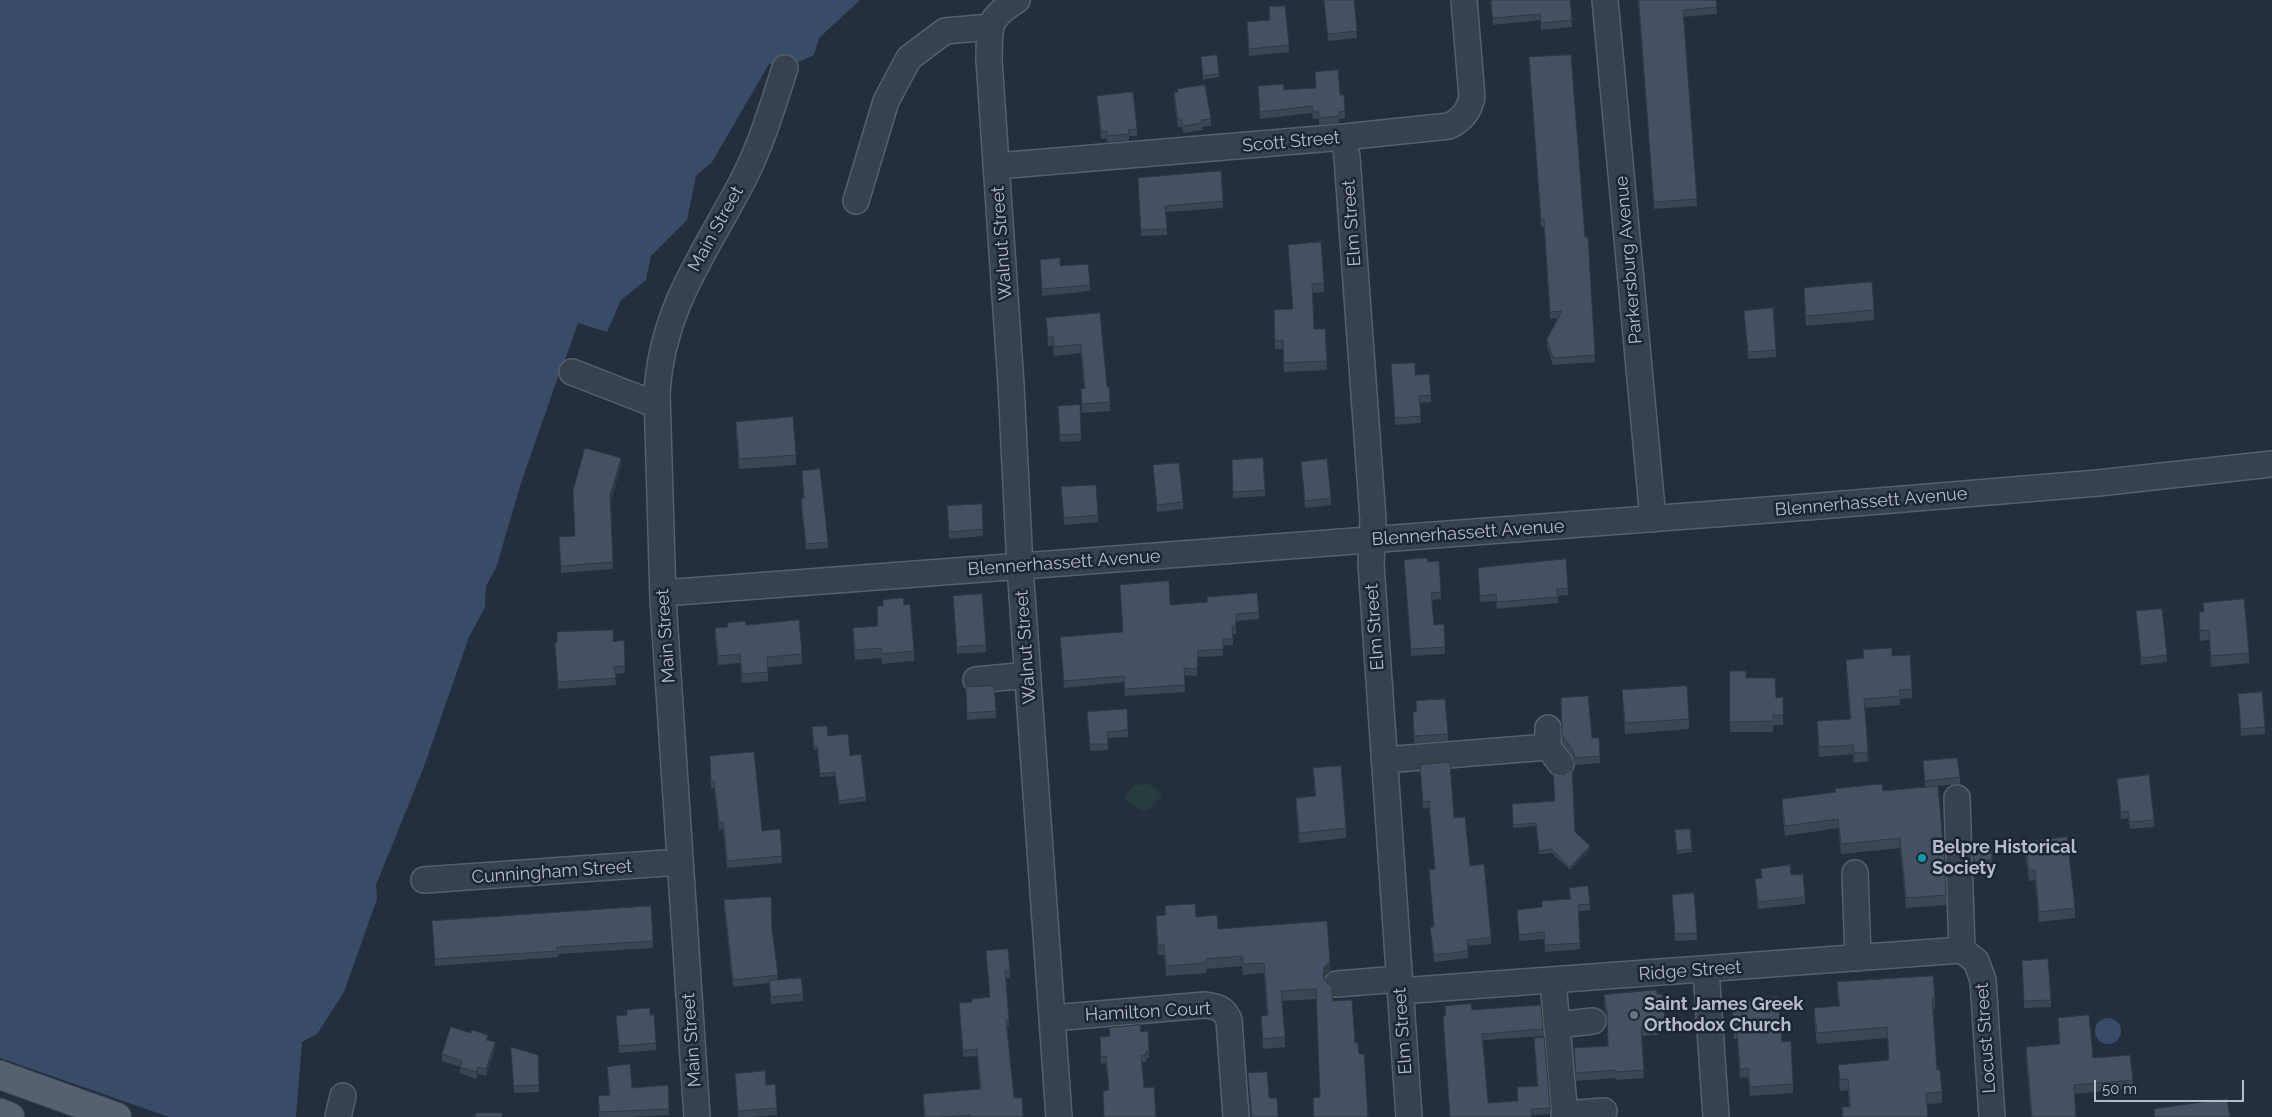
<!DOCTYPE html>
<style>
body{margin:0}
#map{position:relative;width:2272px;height:1117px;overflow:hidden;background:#242f3e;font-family:Raleway,sans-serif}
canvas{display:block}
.scale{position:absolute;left:2094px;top:1080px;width:150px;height:22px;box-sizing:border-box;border:2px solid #b4bcc9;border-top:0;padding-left:6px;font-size:15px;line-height:18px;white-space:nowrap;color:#b4bcc9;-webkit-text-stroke:4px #1d2633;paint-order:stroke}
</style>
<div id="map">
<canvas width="2272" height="1117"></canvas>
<div class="scale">50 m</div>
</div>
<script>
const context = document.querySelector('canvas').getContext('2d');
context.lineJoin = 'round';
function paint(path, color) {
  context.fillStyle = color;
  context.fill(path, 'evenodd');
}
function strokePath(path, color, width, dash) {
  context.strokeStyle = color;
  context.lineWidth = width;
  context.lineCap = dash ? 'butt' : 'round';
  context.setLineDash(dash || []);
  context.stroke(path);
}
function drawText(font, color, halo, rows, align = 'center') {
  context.font = font + ' Raleway,sans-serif';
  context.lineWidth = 5;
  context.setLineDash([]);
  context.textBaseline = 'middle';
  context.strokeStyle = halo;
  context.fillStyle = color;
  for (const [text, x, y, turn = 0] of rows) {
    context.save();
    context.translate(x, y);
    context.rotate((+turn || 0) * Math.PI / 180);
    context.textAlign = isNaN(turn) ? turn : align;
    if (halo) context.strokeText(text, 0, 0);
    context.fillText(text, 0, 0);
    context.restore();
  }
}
paint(new Path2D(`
 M1148,784L1155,788L1162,796L1148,810H1140L1124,798L1134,785Z`), '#263c3f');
paint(new Path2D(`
 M0,0H860L819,38L814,55L785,68L769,64L712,162L696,176L687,220L651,256L646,280L621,300L607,332L578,323L565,360L575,365L570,377L559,374L521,483L496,568L486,586L485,607L469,637L423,769L376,885L377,899L344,992L317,1034L302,1042L296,1117H0Z
 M2095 1031a13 13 0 1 1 26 0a13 13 0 1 1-26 0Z`), '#394c67');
paint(new Path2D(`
 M0,1058L169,1117H0Z`), '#242f3e');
const minor = new Path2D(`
 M1017,0C986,20 990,25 989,60L1011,384L1020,567L1059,1117
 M1605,0L1653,519
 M1344,137L1347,157L1373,519L1371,564L1409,1117
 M997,166L1344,137L1449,126C1462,120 1469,111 1472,97L1464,0
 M856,201L886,101L909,58L945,31L990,27
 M572,372L657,405
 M663,593L1807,507L2098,483L2272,464
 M976,680L1028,675
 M1548,728V747L1561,764
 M1384,760L1548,747
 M1957,798L1962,950
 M1855,873L1858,958
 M424,880L680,862
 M1706,970L1716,1117
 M1553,981L1565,1117
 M1337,984L1399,979
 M1400,991L1962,950L1976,961L1983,980L1992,1117
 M1052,1018L1205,1005C1218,1007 1224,1008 1229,1020L1236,1117
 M1557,1025L1593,1021
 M1564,1114L1604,1111
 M338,1117L343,1096
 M697,1117L663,599L657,393C662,306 707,251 745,176C762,142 773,105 785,68`);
const major = new Path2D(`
 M0,1075L117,1117
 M0,1113L10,1117`);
strokePath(minor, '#565f6c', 28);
strokePath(major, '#414a57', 30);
strokePath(minor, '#38414e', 25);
strokePath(major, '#56606e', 28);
paint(new Path2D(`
 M1324,0H1354L1357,38L1328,41Z
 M1491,0H1570L1572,27L1541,30L1540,20L1493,25Z
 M1638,0H1716L1717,14L1683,17L1697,206L1654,209Z
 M1269,7L1289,45V52L1249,56L1247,22L1269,20Z
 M1201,57L1219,74V77L1203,80Z
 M1529,57L1585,237L1595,362L1553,365L1547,346V339L1559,318L1550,319L1544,227H1541Z
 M1315,72L1340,95L1345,111V118L1339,119V123L1319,125V119H1313L1312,113L1260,119L1258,86L1284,90L1316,88Z
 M1177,89L1211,119V126L1202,127V130L1183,133L1182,127H1178L1174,100V93L1177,92Z
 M1097,96L1137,129V136H1129V141L1107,142V138L1101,139Z
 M1138,184L1223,201V208L1166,212L1167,235L1141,236Z
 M1288,245L1324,283V292L1313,293L1314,329H1325L1327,370L1284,372L1283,349H1275L1274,319L1293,309Z
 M1040,260L1060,266L1090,285V291L1042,296Z
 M1804,288L1874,310V320L1806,326L1804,298Z
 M1744,311L1776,350V357L1748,359Z
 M1100,313L1107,387L1110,402V411L1082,413L1081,389L1084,388L1081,353L1054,356L1053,346H1048L1046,318Z
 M1391,364L1415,375L1431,395V402L1420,403L1421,423L1395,425Z
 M1080,405L1081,441L1060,442L1058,406Z
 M736,422L796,455V465L739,469L736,432Z
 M1232,460L1265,490V496L1233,498Z
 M1301,462L1331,498V505L1305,508Z
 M621,465L611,502L613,569L561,573L559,537L575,536Z
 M1153,465L1183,502V509L1157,512Z
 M802,471L828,542V548L806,550L801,505V499L804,498Z
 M1061,487L1098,515V522L1064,525Z
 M947,506L983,529V536L949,539Z
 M1404,560L1428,562L1441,592V599L1432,600L1434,625L1445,647V654L1411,656Z
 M1478,568L1568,588V595L1558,596V603L1497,609L1496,601L1480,602Z
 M1120,585L1170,605L1259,612V619L1236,621V634H1233V645L1223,646V656L1198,657L1197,676L1184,675L1185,692L1125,696L1124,682L1064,688L1060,637L1123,632Z
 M953,596L986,645V652L957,654Z
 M883,600L904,605L914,651V661L882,664L881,658L855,660L853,638V628L878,626L877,606H883Z
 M2203,603L2249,653V663L2211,667L2209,640L2200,641L2199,622V612H2203Z
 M2136,611L2167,655V662L2141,665Z
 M746,625L802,654V664L768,667V681L742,683L740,663L718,665L715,637V628Z
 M624,640L625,673L615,674L616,685L558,689L555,643L613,642Z
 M1863,650L1892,656L1912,689V698L1900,699V705L1865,708L1868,761L1854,763L1853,754L1819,757L1817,721L1850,719L1846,669V660L1863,658Z
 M1730,671L1746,678L1776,698L1783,697V725H1773V732H1730Z
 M1622,690L1689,719V729L1625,734Z
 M966,693L996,711V718L967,720Z
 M2238,694L2265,727V734L2241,736Z
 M1416,701L1448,734V741L1414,743L1413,712H1416Z
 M1561,705L1600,756V763L1575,765L1572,755L1562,742Z
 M1087,712L1128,730V737L1108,738V750L1090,751Z
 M812,731L828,736L850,756L866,797V801L839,804L835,776L820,777L817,749L814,750Z
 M710,756L762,831L782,856V863L727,868L723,829L719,830L714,788H711Z
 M1923,761L1960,777V784L1938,786L1946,895V905L1906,908L1900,848L1841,854L1838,828L1785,836L1782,809V799L1925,787Z
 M1420,765L1454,818L1470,866L1491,937V944L1468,946V958L1434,962L1430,927H1434L1429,870L1435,869L1429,808L1423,809Z
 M1313,768L1346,828V838L1299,843L1296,808V798L1315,796Z
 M2117,779L2154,820V827L2130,829L2128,818L2121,819Z
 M1512,804L1575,832L1590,850L1570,870L1552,853L1539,854L1536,826L1513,828Z
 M1675,833L1692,849V852L1677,854Z
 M2025,842L2075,908V918L2039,922L2035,880L2029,881L2025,852Z
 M1973,847L1992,860V863L1974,865Z
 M1761,869L1805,897V904L1758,909L1755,879L1761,878Z
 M1569,888L1590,904V910L1578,911L1580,949L1545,952L1544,939L1519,941L1517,910L1542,907V901L1570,899Z
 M1672,895L1697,933V940L1675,941Z
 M724,900L772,930L778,980L803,994V1001L771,1004L769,983L733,987L724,907Z
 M1165,906L1196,917L1218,929L1330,972L1324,977V979L1333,1001L1355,1043L1359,1054L1368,1117H1313V1098L1320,1097L1316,999L1282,1001L1285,1037V1047L1263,1049L1261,1016L1267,1015L1264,973L1243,975L1242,966L1206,969V973L1166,976L1164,955H1158L1156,926V916L1165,915Z
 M432,921L653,941V948L558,954V957L435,966Z
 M986,951L1010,971V978H1006L1009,1020V1026L1007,1027L1014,1098L1023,1117H924L923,1094L980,1090L977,1056L963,1057L959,1003L972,1002L990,997Z
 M2022,961L2051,1000V1007L2024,1008Z
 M1837,982L1935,998V1009H1932L1937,1070L1942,1092V1103L1927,1104L1928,1117H1842V1107H1849L1848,1090L1840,1091L1838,1065L1889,1060L1887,1038L1817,1044L1814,1018V1008L1839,1006L1837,993Z
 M1657,994L1665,1019V1027L1658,1028V1035L1641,1036L1644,1078L1616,1080V1078L1576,1081L1574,1048L1608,1046L1607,1020L1604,1003V995Z
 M1732,1001L1782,1042L1793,1084V1093L1750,1096L1748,1077L1740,1078L1737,1039H1734Z
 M1445,1006L1472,1010L1543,1029V1036L1483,1040L1488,1103L1518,1101L1537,1086L1534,1038L1544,1037L1550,1114L1532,1115V1117H1450L1443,1022V1016L1445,1015Z
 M627,1010L656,1043V1050L619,1053L616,1016L627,1015Z
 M2058,1018L2093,1058L2133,1080V1088L2074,1094L2076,1117H2031L2026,1056V1047L2059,1044Z
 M1109,1028L1141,1032L1149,1051V1058H1146V1062H1142L1109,1090L1106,1063L1101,1064L1100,1037L1109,1036Z
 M488,1040L495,1049L486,1076L478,1074L476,1079L460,1073V1067L442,1061V1054Z
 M511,1047L539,1085V1092L514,1093Z
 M607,1067L632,1088L669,1109V1115L629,1117H599L598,1096L609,1095Z
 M1248,1073L1269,1098L1278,1117H1251Z
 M735,1074L766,1085L777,1108V1115L752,1117H738Z`), '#3b4654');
paint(new Path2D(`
 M621,458V465L610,503V496Z
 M1590,846V850L1570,870V867Z
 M1330,962V972L1324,977L1323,986V976L1324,967Z
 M495,1042V1049L486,1076V1069Z
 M478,1067V1074L476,1079V1072Z`), '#303945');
const building = new Path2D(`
 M1324,0H1354L1357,31L1328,34Z
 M1491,0H1570L1572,20L1541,23L1540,14L1493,18Z
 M1639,0H1716L1717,7L1683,10L1697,199L1654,202Z
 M1285,6L1289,45L1249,49L1247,22L1270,20L1269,7Z
 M1217,55L1219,74L1203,76L1201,57Z
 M1571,55L1585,237H1588L1595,355L1553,358L1547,339L1562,311L1550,312L1544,220H1541L1529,57Z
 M1338,70L1340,95H1344L1345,111L1339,112V116L1319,118V112H1313L1312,106L1260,112L1258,86L1283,84L1284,90L1316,88L1315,72Z
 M1205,85L1211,119L1201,120L1202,123L1183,126L1182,120H1178L1174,93L1178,92L1177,89Z
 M1133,92L1137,129L1128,130L1129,134L1107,136V131L1101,132L1097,96Z
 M1221,171L1223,201L1165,206L1167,229L1141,230L1138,178Z
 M1321,242L1324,283L1312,284L1314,329H1325L1327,361L1284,363L1283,340L1275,341L1274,310L1293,309L1288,245Z
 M1060,258V266L1088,264L1090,285L1042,289L1040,260Z
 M1872,282L1874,310L1806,316L1804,288Z
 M1773,308L1776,350L1748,352L1744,311Z
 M1100,313L1107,387H1109L1110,402L1082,404L1081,389L1085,388L1081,344L1054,347L1053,337H1048L1046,318Z
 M1415,363V375L1429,374L1431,395L1419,396L1421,416L1395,418L1391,364Z
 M1080,405L1081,434L1060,435L1058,406Z
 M793,417L796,455L739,459L736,422Z
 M585,448L621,458L610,496L613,562L561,566L559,537L575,536L573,491Z
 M1263,458L1265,490L1233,492L1232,460Z
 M1327,459L1331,498L1305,501L1301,462Z
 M1179,463L1183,502L1157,505L1153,465Z
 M820,469L828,542L806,544L801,499L804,498L802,471Z
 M1096,485L1098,515L1064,518L1061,487Z
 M982,504L983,529L949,532L947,506Z
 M1427,558L1428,562L1439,561L1441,592L1431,593L1434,625L1444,624L1445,647L1411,649L1404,560Z
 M1566,559L1568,588L1557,589L1558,597L1497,602L1496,594L1480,596L1478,568Z
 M1169,581L1170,605L1207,602V597L1257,593L1259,612L1236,614V627H1232L1233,639H1223V649L1198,651L1197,669L1184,668L1185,685L1125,689L1124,676L1064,681L1060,637L1123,632L1120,585Z
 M982,594L986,645L957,647L953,596Z
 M903,598L904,605L910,604L914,651L882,654L881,648L855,650L853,628L878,626L877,606H883V600Z
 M2244,599L2249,653L2211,656L2209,630L2200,631L2199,612H2204L2203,603Z
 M2162,609L2167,655L2141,658L2136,611Z
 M799,620L802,654L767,657L768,672L742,674L740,654L718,656L715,628L728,627L727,623L745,621L746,625Z
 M613,630V642L624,640L625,666L614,667L616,678L558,682L555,643L557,642V632Z
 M1892,648V656L1910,655L1912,689L1899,690L1900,696L1864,699L1868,752L1854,753L1853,745L1819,747L1817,721L1851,719L1846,660L1864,658L1863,650Z
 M1730,671H1746V678H1775L1776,698L1783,697V715H1773V721L1730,722Z
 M994,686L996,711L967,713L966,687Z
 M1687,686L1689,719L1625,723L1622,690Z
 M2262,692L2265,727L2241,729L2238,694Z
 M1588,696L1592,738H1599L1600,756L1575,758L1572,748L1562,735L1561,698Z
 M1445,699L1448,734L1414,736L1413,712H1417L1416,701Z
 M1127,709L1128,730L1107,732L1108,744H1090L1087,712Z
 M827,726L828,736L848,734L850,756L861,754L866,797L839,801L835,772L820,774L817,746H814L812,727Z
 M754,752L762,831L780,829L782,856L727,861L723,822L719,823L714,781H711L710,756Z
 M1957,758L1960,777L1925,781L1923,761Z
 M1450,762L1454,818L1465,817L1470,866L1484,864L1491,937L1467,940L1468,951L1434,955L1430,927H1434L1429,870L1435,869L1429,801L1423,802L1420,765Z
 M1341,766L1346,828L1299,833L1296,798L1316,796L1313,768Z
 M1572,769L1575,832L1590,846L1570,867L1552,849L1539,851L1536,823L1513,825L1512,804L1555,801L1553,772L1563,775Z
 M2149,775L2154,820L2130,822L2128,811L2121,812L2117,779Z
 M1882,784L1883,791L1938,786L1943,843H1944L1946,895L1906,898L1900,838L1841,844L1838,819L1785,826L1782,799L1836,792L1835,789Z
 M1690,829L1692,849L1677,851L1675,830Z
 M2067,837L2075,908L2039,912L2035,870H2029L2025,842Z
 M1991,846L1992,860L1974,862L1973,847Z
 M1790,865L1791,875L1803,874L1805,897L1758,902L1755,879L1762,878L1761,869Z
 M1588,886L1590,904L1578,905L1580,943L1545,945L1544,932L1519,935L1517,910L1542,907V901L1571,899L1569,888Z
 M1694,893L1697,933L1675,934L1672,895Z
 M771,897L772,930L778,975L733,980L724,900Z
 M1195,904L1196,917L1217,915L1218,929L1327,921L1330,962L1324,967L1323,976L1326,982L1332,987L1333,1001L1352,1000L1355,1043H1358L1359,1054H1364L1368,1117H1314L1313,1098L1320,1097L1316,989L1281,991L1285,1037L1263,1039L1261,1016L1268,1015L1264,963L1243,964L1242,956L1206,959V963L1166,966L1164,945H1158L1156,916L1166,915L1165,906Z
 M651,906L653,941L557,947L558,951L435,959L432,921Z
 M1008,949L1010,971H1005L1009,1020H1006L1014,1098H1022L1023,1117H970V1115L941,1117H925L923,1094L981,1089L977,1049L963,1051L959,1003L972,1002V999L990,997L986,951Z
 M2048,959L2051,1000L2024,1001L2022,961Z
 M1933,976L1935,998H1932L1937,1070H1940L1942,1092L1926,1093L1928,1117H1843L1842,1107H1850L1848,1079L1840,1080L1838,1065L1889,1060L1887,1027L1817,1033L1814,1008L1840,1006L1837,982Z
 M801,978L803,994L771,997L769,981Z
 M1657,990V994H1662L1665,1019L1657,1020L1658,1027L1641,1028L1644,1070L1616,1072V1070L1576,1073L1574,1048L1608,1046L1607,1012L1604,995Z
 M1778,997L1782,1042L1791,1041L1793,1084L1750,1087L1748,1068L1740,1069L1737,1030H1734L1732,1001Z
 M1471,1004L1472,1010L1541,1005L1543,1029L1482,1034L1488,1103L1518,1101L1517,1087L1538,1086L1534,1038L1544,1037L1550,1108L1531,1109L1532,1117H1450L1443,1016L1446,1015L1445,1006Z
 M650,1008V1015H654L656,1043L619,1046L616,1016L627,1015V1010Z
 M2089,1015L2093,1058L2130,1055L2133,1080L2074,1085L2076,1117H2032L2026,1047L2060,1044L2058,1018Z
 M1140,1025L1141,1032L1148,1031L1149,1051H1146V1055H1141L1144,1088L1154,1087L1156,1117H1104L1103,1091L1109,1090L1106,1056L1101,1057L1100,1037L1110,1036L1109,1028Z
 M451,1027L471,1033L472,1030L488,1035L486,1040L495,1042L486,1069L478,1067L476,1072L460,1067L462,1061L442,1054Z
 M511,1047L538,1055L539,1085L514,1086Z
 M630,1064L632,1088L668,1085L669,1109L600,1112L598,1096L610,1095L607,1067Z
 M765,1071L766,1085L775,1084L777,1108L738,1111L735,1074Z
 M1267,1072L1269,1098H1277L1278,1117H1252L1248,1073Z
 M2227,1099L2230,1117H2155L2154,1109Z
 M476,1113H502V1117H476Z`);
paint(building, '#455162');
strokePath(building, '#303945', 1);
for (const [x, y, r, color] of [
 [1922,858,5,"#0f9aa8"],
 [1634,1015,5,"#6b7280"]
]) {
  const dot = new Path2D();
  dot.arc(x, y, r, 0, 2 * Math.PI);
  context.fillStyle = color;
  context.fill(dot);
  strokePath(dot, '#1d2633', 2);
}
drawText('18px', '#b4bcc9', '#1d2633', [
 ["Scott Street",1291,142,-5],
 ["Elm Street",1352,223,-94],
 ["Main Street",716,229,-61],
 ["Walnut Street",1002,243,-94],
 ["Parkersburg Avenue",1629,260,-95],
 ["Blennerhassett Avenue",1871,502,-5],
 ["Blennerhassett Avenue",1468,533,-4],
 ["Blennerhassett Avenue",1064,563,-4],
 ["Elm Street",1375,627,-94],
 ["Main Street",666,636,-94],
 ["Walnut Street",1026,647,-94],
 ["Cunningham Street",552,872,-4],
 ["Ridge Street",1690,971,-4],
 ["Hamilton Court",1148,1012,-3],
 ["Elm Street",1403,1031,-94],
 ["Locust Street",1986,1038,-94],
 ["Main Street",692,1040,-94]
]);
drawText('bold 18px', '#b4bcc9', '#1d2633', [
 ["Belpre Historical",1932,848],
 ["Society",1932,869],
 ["Saint James Greek",1644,1005],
 ["Orthodox Church",1644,1026]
], 'left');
</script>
